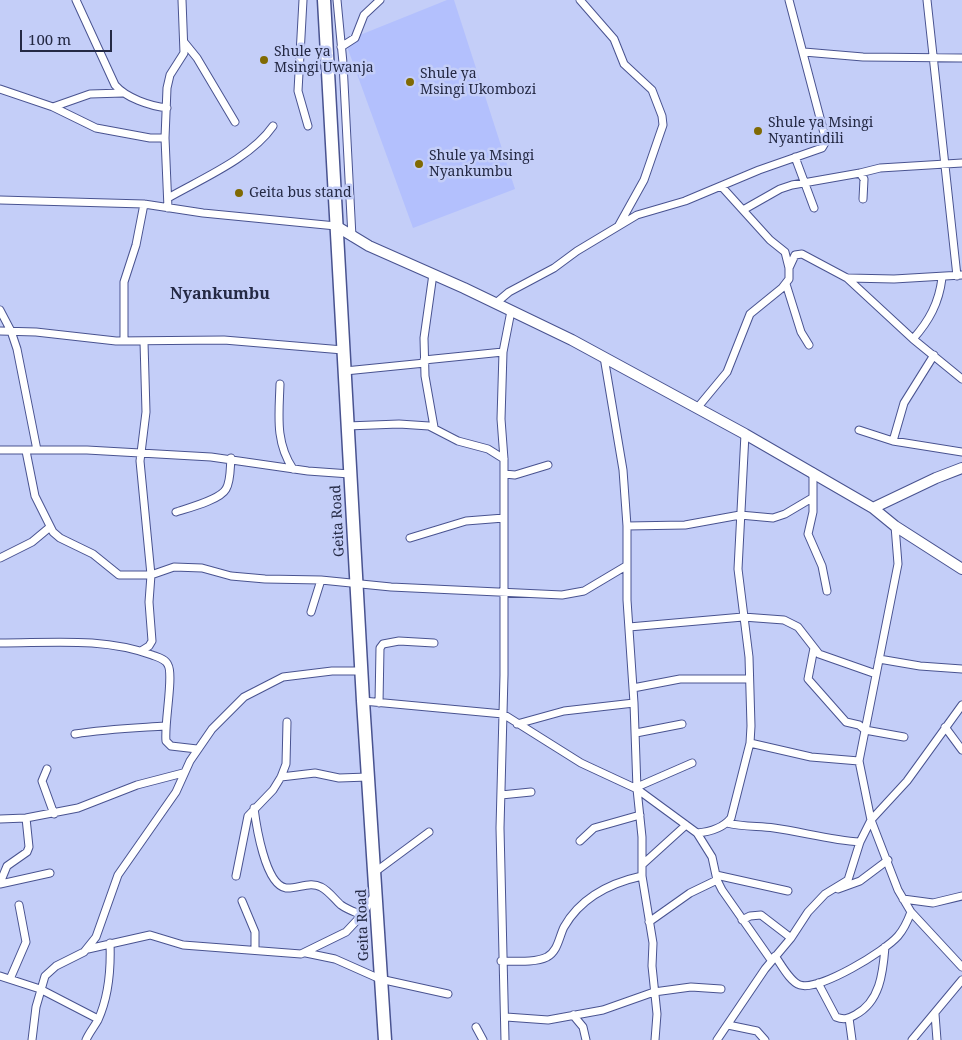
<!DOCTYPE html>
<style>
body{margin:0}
#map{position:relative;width:962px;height:1040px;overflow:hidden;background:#c4cef8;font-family:"Noto Serif",serif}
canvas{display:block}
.scale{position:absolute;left:20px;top:30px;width:92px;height:22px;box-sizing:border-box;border:2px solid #242944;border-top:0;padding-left:6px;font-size:15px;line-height:18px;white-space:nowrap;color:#242944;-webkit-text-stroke:4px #c4cef8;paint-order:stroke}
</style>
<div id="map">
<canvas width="962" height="1040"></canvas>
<div class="scale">100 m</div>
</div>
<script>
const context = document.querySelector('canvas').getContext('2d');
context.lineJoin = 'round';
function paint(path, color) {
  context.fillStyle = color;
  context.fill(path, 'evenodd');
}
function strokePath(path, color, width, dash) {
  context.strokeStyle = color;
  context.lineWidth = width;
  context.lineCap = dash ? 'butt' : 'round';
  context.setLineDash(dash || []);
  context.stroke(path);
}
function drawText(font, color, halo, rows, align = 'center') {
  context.font = font + ' "Noto Serif",serif';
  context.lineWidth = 5;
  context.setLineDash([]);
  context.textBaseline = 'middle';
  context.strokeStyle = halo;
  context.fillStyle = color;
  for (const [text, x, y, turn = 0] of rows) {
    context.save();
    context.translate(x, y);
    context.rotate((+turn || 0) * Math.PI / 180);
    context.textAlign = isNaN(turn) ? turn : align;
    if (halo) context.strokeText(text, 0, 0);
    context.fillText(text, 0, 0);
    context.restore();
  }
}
paint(new Path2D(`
 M447,0H454L515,189L413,228L345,41Z`), '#b3c0fd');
const street = new Path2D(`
 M76,0L115,85C126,98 150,106 167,108
 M303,0L298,91L308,126
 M337,0L343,63L352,237
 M580,0L614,39L624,64L652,90L662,116L663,125L644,180L619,225
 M927,0L957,276
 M184,42L197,58L235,122
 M341,47L355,38L364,15L380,0
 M804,52L863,57L962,58
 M0,89L53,107L96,128L150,138H165
 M53,107L90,94L123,93
 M795,157L814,208
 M860,173L880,168L962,163
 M168,198C201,179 251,158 273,126
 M0,200L144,204L203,213L336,226
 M168,208L165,138L167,88L170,75L184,53L182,0
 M743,210L780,189L792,185L860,173L864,179L863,199
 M789,268L795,255L802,254L847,278L913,339L962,379
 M433,274L424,338L425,376L434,427
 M848,278L894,279L962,275
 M786,284L801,332L809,345
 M496,303L509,292L554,268L577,251L637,215L685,201L759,170L822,148L825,143L824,133L789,0
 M0,310L11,331L17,349L37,450
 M0,331L36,332L116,341L224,340L343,350
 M913,339C929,321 939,303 942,278
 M124,341V282L136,245L144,204
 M604,357L623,470L627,526V600L634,703L637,789L642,837V876L653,943L652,966L657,1014L655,1040
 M424,360L503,352
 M345,371L425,363
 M280,384C279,415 275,442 293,469
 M698,407L727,372L750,314L782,288L789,279V268L785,252L770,240L722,187
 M347,426L399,424L429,426L458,441L488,449L504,459
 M859,430L893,441L962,452
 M893,441L904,403L934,355
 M0,450H87L211,457L308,471L350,474
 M26,451L35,496L53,532L60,538L93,554L119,575H151L174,567L202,568L231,576L265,579L321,580L391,587L562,595L584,591L626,566
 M813,472V512L808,534L822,566L827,591
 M504,474L515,475L548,465
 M176,512C188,508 220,500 226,489C231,481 230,467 231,458
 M627,526L685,525L740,515L773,518L785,514L812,498
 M895,526L898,564L859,761L871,820L898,890L911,912L962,967
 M410,538L466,521L504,518
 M0,558L32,542L50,527
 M311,612L321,580
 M629,627L743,617L784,620L798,627L819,654L876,674
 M0,643C51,643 103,637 152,655C157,657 166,659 168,665C174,675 164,724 166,741L171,746L197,749
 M814,648L808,679L846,722L859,725L865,730L904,737
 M141,651L149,646L152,641L149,602L151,575L140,461L146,412L144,342
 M879,659L920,666L962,669
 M633,688L680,679H749
 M363,701L503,714L581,763L637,789L697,833L712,857L717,880L722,890L771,960
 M379,703L380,648L383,644L399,641L434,643
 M517,724L564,711L634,703
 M945,727L962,750
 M636,733L682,724
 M75,734C105,729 135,728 165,726
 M750,743L811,757L859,761
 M47,769L42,781L54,814
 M281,777L315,773L339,778L368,777
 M637,787L692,763
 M501,795L531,792
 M254,808C256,824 265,885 286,888C298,889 310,881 321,887C329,891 335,900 341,905C348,910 355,912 362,915
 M0,819L26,818L78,808L137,785L183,773
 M727,823C743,827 758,826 774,828C803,832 830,840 860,842
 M697,833C709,832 723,828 731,818L750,743L751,726L749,657L738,569L745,434
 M580,841L594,828L640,815
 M643,864L686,825
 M375,872L429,832
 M716,875L788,891
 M236,876L248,816L273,790L281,777L286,764L287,722
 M0,883L7,866L27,852L29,847L26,818
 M0,884L50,873
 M838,889L860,881L888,860
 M903,899L933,903L962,896
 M242,901L255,932V949
 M742,920L750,916L761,915L791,938
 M649,922L690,893L717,880
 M88,949L150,935L183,945L301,954L346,932L361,916L374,896
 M306,953L335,959L380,979L448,994
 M775,956C781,964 790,982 800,985C820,991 885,951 898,936C904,929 908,920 911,912
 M501,961C515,961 535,963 547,957C558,951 559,937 564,927C581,897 610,883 642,876
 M0,976L40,989L98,1019
 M10,979L26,942L19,905
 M818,983L836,1017C843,1020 848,1019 855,1015C880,1002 883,973 885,947
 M935,1014L937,1040
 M573,1015L583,1027L586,1040
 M506,1017L548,1020L603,1010L654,992L691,987L721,989
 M849,1018L852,1040
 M728,1025L757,1031L765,1040
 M476,1027L483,1040
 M32,1040L36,1007L45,976L56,966L84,952L96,937L118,875L176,792L190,761L212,729L244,697L283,677L332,671H362
 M86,1040C89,1033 94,1027 98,1020C109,996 111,969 110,943
 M505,1040L500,828L504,675V459L501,419L503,352L511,311
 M717,1040L765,969L791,938L808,912L825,894L848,880L860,842L871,820L907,781L962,705
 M912,1040L962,980`);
const secondary = new Path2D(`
 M336,226L369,246L464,288L572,340L745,434L873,508L895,526L962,569
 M873,508L936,478L962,468`);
const highway = new Path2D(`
 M324,0L363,701L385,1040`);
strokePath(street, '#495390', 9);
strokePath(secondary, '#495390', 12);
strokePath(highway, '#495390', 15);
strokePath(street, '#fff', 7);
strokePath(secondary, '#fff', 10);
strokePath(highway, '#fff', 12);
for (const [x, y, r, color] of [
 [264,60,5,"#806a03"],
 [410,82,5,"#806a03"],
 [758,131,5,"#806a03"],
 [419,164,5,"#806a03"],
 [239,193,5,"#806a03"]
]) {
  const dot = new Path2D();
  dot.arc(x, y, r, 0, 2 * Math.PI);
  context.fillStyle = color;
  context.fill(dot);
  strokePath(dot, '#c4cef8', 2);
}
drawText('14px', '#242944', '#c4cef8', [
 ["Shule ya",274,52],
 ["Msingi Uwanja",274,68],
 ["Shule ya",420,74],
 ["Msingi Ukombozi",420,90],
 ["Shule ya Msingi",768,123],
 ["Nyantindili",768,139],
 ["Shule ya Msingi",429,156],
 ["Nyankumbu",429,172],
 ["Geita bus stand",249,193]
], 'left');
drawText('14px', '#242944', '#c4cef8', [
 ["Geita Road",338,521,-93],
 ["Geita Road",363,925,-92]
]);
drawText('bold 16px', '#242944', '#c4cef8', [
 ["Nyankumbu",220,294]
]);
</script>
